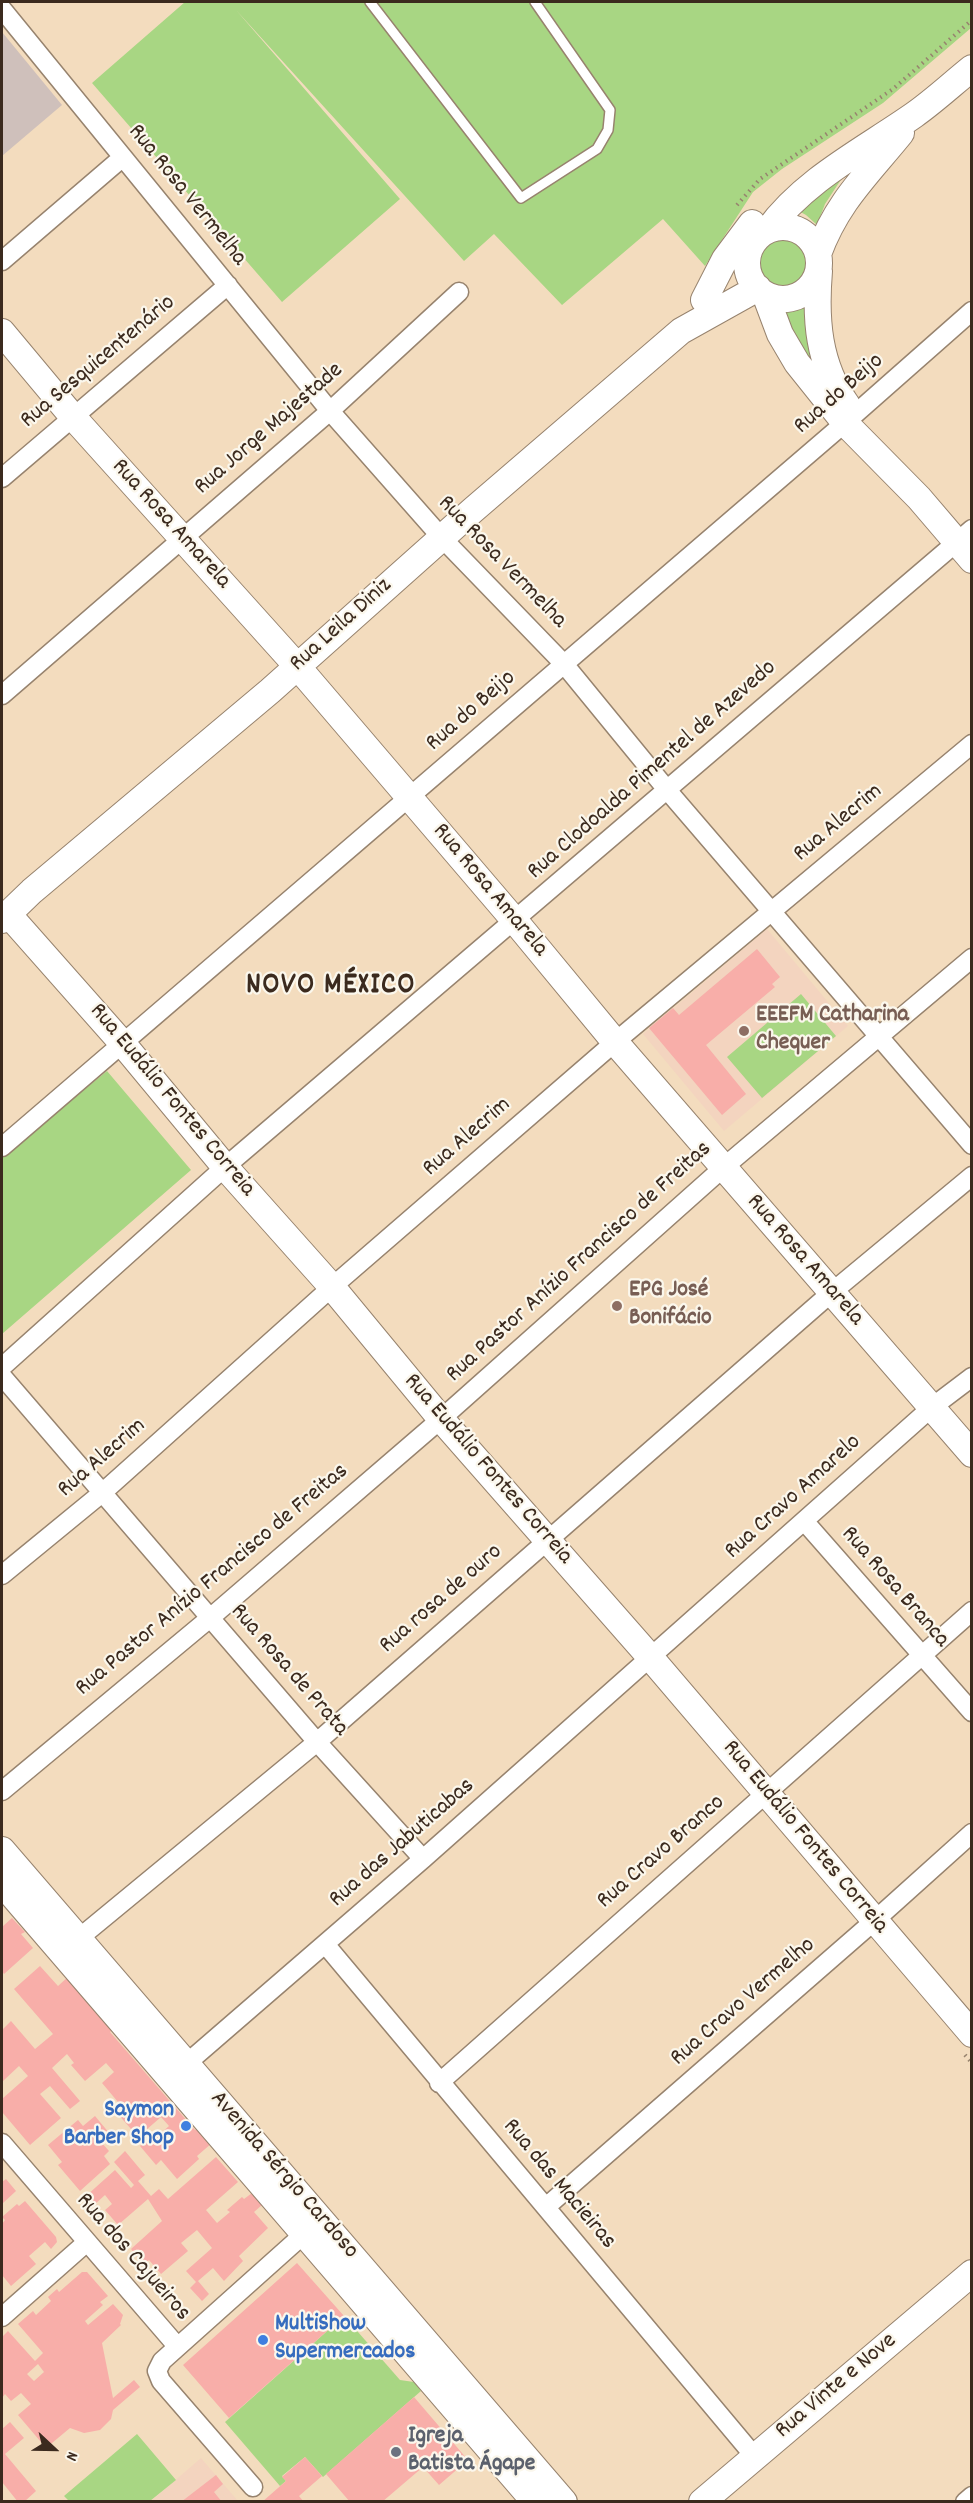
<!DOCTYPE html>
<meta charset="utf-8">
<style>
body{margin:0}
#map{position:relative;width:973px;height:2503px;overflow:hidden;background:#f3dcbe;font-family:Dekko,sans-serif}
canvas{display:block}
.frame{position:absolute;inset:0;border:3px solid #3b2a1e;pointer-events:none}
.north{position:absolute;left:24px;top:2419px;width:60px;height:60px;-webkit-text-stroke:4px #fbf7ec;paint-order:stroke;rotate:112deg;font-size:16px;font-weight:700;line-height:24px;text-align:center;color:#3b2a1e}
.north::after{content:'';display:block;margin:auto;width:21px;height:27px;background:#3b2a1e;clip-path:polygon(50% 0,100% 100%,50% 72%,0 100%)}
</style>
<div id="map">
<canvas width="973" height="2503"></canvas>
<div class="frame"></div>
<div class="north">N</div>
</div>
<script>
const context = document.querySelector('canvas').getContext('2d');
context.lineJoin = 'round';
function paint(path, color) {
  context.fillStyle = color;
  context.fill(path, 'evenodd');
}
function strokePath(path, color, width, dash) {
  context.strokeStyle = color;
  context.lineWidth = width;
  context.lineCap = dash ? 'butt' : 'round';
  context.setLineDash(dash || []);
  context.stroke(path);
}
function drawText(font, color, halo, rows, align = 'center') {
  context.font = font + ' Dekko,sans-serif';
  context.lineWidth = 4.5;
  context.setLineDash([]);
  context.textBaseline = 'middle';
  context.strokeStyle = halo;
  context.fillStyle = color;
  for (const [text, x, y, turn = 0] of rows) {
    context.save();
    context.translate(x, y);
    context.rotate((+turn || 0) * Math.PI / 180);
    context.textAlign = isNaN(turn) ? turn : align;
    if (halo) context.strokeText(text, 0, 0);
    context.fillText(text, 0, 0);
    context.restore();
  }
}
paint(new Path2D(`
 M767,929L848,1026L724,1131L643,1034Z
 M201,2458L238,2501L150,2502Z`), '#f3d4bf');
paint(new Path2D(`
 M2,32L62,105L2,156Z`), '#cfc0bb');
paint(new Path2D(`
 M185,2H971V28L883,103L782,169L753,192L705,266L663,219L562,305L494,234L464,261L236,10L400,199L282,302L92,83Z
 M844,175L825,204L817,225L806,215L793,208Z
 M756 260a27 27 0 1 1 54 0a27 27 0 1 1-54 0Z
 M808,296L818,364L811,370L778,304L799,301Z
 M801,994L836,1036L762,1098L727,1057Z
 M107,1071L191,1170L2,1334V1157Z
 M344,2316L400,2380L414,2382L421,2391L323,2477L305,2457L282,2476L286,2481L280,2486L225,2422Z
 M137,2434L176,2480L150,2501H69L64,2496Z`), '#a8d683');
paint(new Path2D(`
 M757,949L780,977L772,984L775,987L706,1045L746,1094L722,1115L649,1028L673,1008L679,1015Z
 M12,1918L25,1932L21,1934L33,1948L4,1974L2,1971V1927Z
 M40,1966L58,1986L69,1976L113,2029L110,2032L195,2130L199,2128L212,2143L197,2156L199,2159L177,2179L161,2160L156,2165L140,2146L147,2139L150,2143L169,2126L161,2117L138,2137L117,2113L123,2108L102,2083L114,2072L106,2063L85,2081L71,2065L74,2063L67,2054L52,2068L80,2101L70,2109L50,2086L40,2094L61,2118L30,2145L2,2112V2099L28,2076L19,2066L2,2082V2030L11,2021L35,2049L53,2034L14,1989Z
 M95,2116L110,2134L101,2142L109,2151L104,2156L110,2164L80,2191L58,2165L62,2162L48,2145L78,2120L83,2126Z
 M125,2151L145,2175L138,2181L151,2196L159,2189L168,2199L216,2157L238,2182L206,2210L217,2223L230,2212L227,2210L242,2197L244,2199L252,2193L262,2205L254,2212L268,2228L239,2256L243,2261L224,2281L213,2268L198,2281L209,2294L202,2301L190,2288L196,2282L186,2271L212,2248L197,2230L181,2243L188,2251L161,2274L149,2260L144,2264L131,2249L162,2221L148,2199L118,2225L105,2210L112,2204L105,2195L94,2205L86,2196L115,2170L131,2188L134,2185L114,2162Z
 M6,2179L16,2191L2,2204V2182Z
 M25,2201L56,2237L57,2242L51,2249L45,2242L29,2256L36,2264L11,2286L2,2275V2224L5,2220L2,2217L17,2204L19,2206Z
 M297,2263L344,2316L229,2418L183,2365Z
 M82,2272H87L108,2296L100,2302L103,2305L85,2321L88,2325L113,2304L123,2315L120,2324L121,2325L102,2343L113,2398L134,2380L140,2387L113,2410L111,2419L100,2430L84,2433L70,2428L46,2448L18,2415L31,2404L21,2393L11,2401L5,2394L2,2398V2337L8,2331L35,2361L43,2353L18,2324L33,2311L36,2315L51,2301L48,2297L57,2289L59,2292ZM38,2364L44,2372L34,2381L27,2374Z
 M414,2397L468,2460L439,2485L423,2467L382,2502H350L326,2474Z
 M10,2422L24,2438L5,2454L36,2491L24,2502H18L2,2482V2429Z
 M305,2457L322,2476L299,2496L304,2502H262L286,2481L282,2477Z
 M216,2475L223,2484L214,2492L222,2502H181Z`), '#f8aea9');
const lane = new Path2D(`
 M370,2L521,198L597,149L608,130L610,110L535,2`);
const street = new Path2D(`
 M2,9L330,411L442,538L564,664L668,791L972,1145
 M2,261L123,157
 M2,478L228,285
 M2,695L330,411L459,292
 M2,1147L854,415L972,311
 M2,1367L225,1167L972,529
 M2,1376L317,1742L423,1859
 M805,1522L972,1712
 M2,1575L102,1493L332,1287L615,1042L972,744
 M2,1791L210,1618L441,1419L724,1167L972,958
 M78,1939L317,1742L831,1293L972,1176
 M325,1944L755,2457
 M186,2064L423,1859L931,1408L972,1377
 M439,2083L972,1611
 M2,2143L177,2346
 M546,2207L873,1922L972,1833
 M2,2317L87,2242
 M253,2487L161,2381L157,2371L162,2361L304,2234
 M965,2502L972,2496`);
const secondary = new Path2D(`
 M747 263a36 36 0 1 1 72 0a36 36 0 1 1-72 0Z
 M768,230C804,180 864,150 914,115C934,101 952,84 972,68
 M818,254C837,202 867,175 901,133
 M819,271C815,319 818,364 847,405
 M765,294L780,334L797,363L845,423L919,498L972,560
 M704,300L725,259L752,223
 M2,332L73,417L297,666L515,921L615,1042L972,1454
 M8,914L123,1044L225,1167L332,1287L441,1419L650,1657L972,2034
 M2,920L32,891L270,691L473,510L681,331L758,288
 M2,1850L564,2502
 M2,1883L535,2502
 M702,2502L972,2273`);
strokePath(lane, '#97836e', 12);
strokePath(street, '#97836e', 21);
strokePath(secondary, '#97836e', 28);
strokePath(new Path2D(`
 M737,205L760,179L893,89L972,20
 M965,2055L972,2063`), '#97836e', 4, [1.5, 4.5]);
strokePath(lane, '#fff', 9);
strokePath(street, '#fff', 18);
strokePath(secondary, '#fff', 26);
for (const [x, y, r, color] of [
 [744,1031,6,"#8d6e63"],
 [617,1306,6,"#8d6e63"],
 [186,2126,6,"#3f7fe0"],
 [263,2340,6,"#3f7fe0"],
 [396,2452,6,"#6b7280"]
]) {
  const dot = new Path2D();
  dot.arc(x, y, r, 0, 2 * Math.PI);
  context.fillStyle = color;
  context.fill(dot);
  strokePath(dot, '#fbf7ec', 2);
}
drawText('24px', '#3b2a1e', '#fbf7ec', [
 ["Rua Rosa Vermelha",186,196,51],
 ["Rua Sesquicentenário",99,363,-40],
 ["Rua do Beijo",840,395,-41],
 ["Rua Jorge Majestade",270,430,-41],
 ["Rua Rosa Amarela",170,525,48],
 ["Rua Rosa Vermelha",501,563,46],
 ["Rua Leila Diniz",342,626,-42],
 ["Rua do Beijo",472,712,-41],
 ["Rua Clodoalda Pimentel de Azevedo",653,771,-41],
 ["Rua Alecrim",839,824,-40],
 ["Rua Rosa Amarela",489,891,50],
 ["Rua Eudálio Fontes Correia",171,1101,50],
 ["Rua Alecrim",468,1138,-41],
 ["Rua Rosa Amarela",804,1261,49],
 ["Rua Pastor Anízio Francisco de Freitas",580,1263,-42],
 ["Rua Alecrim",103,1459,-41],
 ["Rua Eudálio Fontes Correia",487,1470,49],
 ["Rua Cravo Amarelo",794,1498,-42],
 ["Rua Pastor Anízio Francisco de Freitas",213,1581,-40],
 ["Rua Rosa Branca",894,1588,49],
 ["Rua rosa de ouro",442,1600,-41],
 ["Rua Rosa de Prata",288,1671,49],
 ["Rua Eudálio Fontes Correia",804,1838,50],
 ["Rua das Jabuticabas",403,1844,-41],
 ["Rua Cravo Branco",662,1853,-41],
 ["Rua Cravo Vermelho",744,2003,-41],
 ["Avenida Sérgio Cardoso",283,2176,49],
 ["Rua das Macieiras",558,2185,50],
 ["Rua dos Cajueiros",132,2258,49],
 ["Rua Vinte e Nove",837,2387,-40]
]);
drawText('bold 24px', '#785e54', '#fbf7ec', [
 ["EEEFM Catharina",756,1017],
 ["Chequer",756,1045],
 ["EPG José",629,1292],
 ["Bonifácio",629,1320]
], 'left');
drawText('bold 24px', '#366cbe', '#fbf7ec', [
 ["Saymon",174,2112],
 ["Barber Shop",174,2140],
 ["MultiShow",275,2326,"left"],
 ["Supermercados",275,2354,"left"]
], 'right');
drawText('bold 24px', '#5b616d', '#fbf7ec', [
 ["Igreja",408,2438],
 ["Batista Ágape",408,2466]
], 'left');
context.letterSpacing = '1.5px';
drawText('bold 30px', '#3b2a1e', '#fbf7ec', [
 ["NOVO MÉXICO",331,988]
]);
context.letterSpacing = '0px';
</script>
